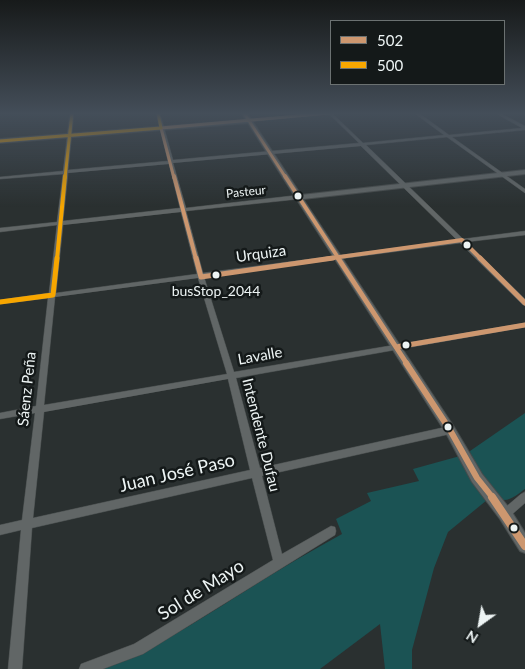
<!DOCTYPE html>
<meta charset="utf-8">
<style>
body{margin:0}
#map{position:relative;width:525px;height:669px;overflow:hidden;background:#2a3030;font-family:Lato,sans-serif}
canvas{display:block}
.legend{position:absolute;left:330px;top:20px;width:175px;height:65px;box-sizing:border-box;background:#141919;border:1px solid #6b7171;margin:0;padding:6px 9px;list-style:none;font-size:15px;color:#edf4f4}
.legend li{display:flex;align-items:center;gap:10px;height:25px}
.legend b{width:25px;border:1px solid #6b7171}
.north{position:absolute;left:455px;top:599px;width:50px;height:50px;-webkit-text-stroke:4px #141919;paint-order:stroke;rotate:212deg;font-size:14px;font-weight:700;line-height:20px;text-align:center;color:#edf4f4}
.north::after{content:'';display:block;margin:auto;width:18px;height:22px;background:#edf4f4;clip-path:polygon(50% 0,100% 100%,50% 72%,0 100%)}
</style>
<div id="map">
<canvas width="525" height="669"></canvas>
<ul class="legend">
<li><b style="height:6px;background:#cd976f"></b>502</li>
<li><b style="height:6px;background:#f7a600"></b>500</li>
</ul>
<div class="north">N</div>
</div>
<script>
const context = document.querySelector('canvas').getContext('2d');
context.lineJoin = 'round';
function paint(path, color) {
  context.fillStyle = color;
  context.fill(path, 'evenodd');
}
function strokePath(path, color, width, dash) {
  context.strokeStyle = color;
  context.lineWidth = width;
  context.lineCap = dash ? 'butt' : 'round';
  context.setLineDash(dash || []);
  context.stroke(path);
}
function drawText(font, color, halo, rows, align = 'center') {
  context.font = font + ' Lato,sans-serif';
  context.lineWidth = 5;
  context.setLineDash([]);
  context.textBaseline = 'middle';
  context.strokeStyle = halo;
  context.fillStyle = color;
  for (const [text, x, y, turn = 0] of rows) {
    context.save();
    context.translate(x, y);
    context.rotate((+turn || 0) * Math.PI / 180);
    context.textAlign = isNaN(turn) ? turn : align;
    if (halo) context.strokeText(text, 0, 0);
    context.fillText(text, 0, 0);
    context.restore();
  }
}
paint(new Path2D(`
 M525,413V489C519,493 512,500 504,500C492,502 477,468 471,458L470,451Z
 M460,456L487,500L448,532L434,568L412,650V669H385L380,624L320,669H102C156,649 202,618 250,588C280,569 311,551 342,534L336,519L371,501L367,493L419,481L413,469Z`), '#1b5354');
const minor = new Path2D(`
 M70,113H74L68,170L168,161L156,113H160L173,160L359,143L329,114L248,122L247,121L249,120L320,113H335L333,114L363,143L444,135L414,113H419L449,135L522,128L495,113H500L525,126V130L452,137L525,189V193L447,137L366,145L463,239L525,231V235L466,242L525,299V305H523L460,243L204,277L234,372L525,323V327L236,378L260,468L450,426L453,427L455,430L453,433L450,434L262,476L282,554L331,526L335,527L336,531L335,535L143,654L103,669H79L81,664L134,644L273,560L252,478L32,528L22,669H8L21,530L0,535V525L22,520L35,413L0,419V413L36,406L48,298L0,304V300L49,293L57,225L0,232V228L57,222L63,174L0,179V177L63,171ZM361,146L457,240L203,273L186,211L299,199L302,197L299,195L186,208L173,163ZM169,164L180,208L63,221L68,173ZM181,212L197,274L56,293L63,225ZM198,278L227,374L44,405L55,297ZM228,379L250,470L33,518L44,412Z
 M521,113H525V115Z
 M525,492V503L509,517L505,519L501,517L500,514L501,511L521,494Z`);
const tertiary = new Path2D(`
 M241,113H247L301,195L525,170V174L303,199L454,427L482,474L510,509L525,533V553L520,551L500,519L472,482L446,433L248,123L0,143V139L246,120Z`);
strokePath(minor, '#474c4c', 1);
strokePath(tertiary, '#474c4c', 2);
paint(minor, '#616666');
paint(tertiary, '#616666');
strokePath(new Path2D(`
 M244,113L286,178
 M174,178L161,128L330,113`), '#cd976f', 3);
strokePath(new Path2D(`
 M174,176L196,259
 M285,176L339,259
 M325,259L462,240L481,259`), '#cd976f', 4);
strokePath(new Path2D(`
 M196,258L201,277L333,258
 M338,258L407,364
 M480,258L525,303
 M396,347L525,325`), '#cd976f', 5);
strokePath(new Path2D(`
 M406,363L450,430L477,478L493,498`), '#cd976f', 6);
strokePath(new Path2D(`
 M492,497L525,546`), '#cd976f', 8);
strokePath(new Path2D(`
 M0,141L161,128L158,113
 M65,178L72,113`), '#f7a600', 3);
strokePath(new Path2D(`
 M57,259L65,176`), '#f7a600', 4);
strokePath(new Path2D(`
 M0,302L53,295L57,258`), '#f7a600', 5);
const sky = context.createLinearGradient(0, 0, 0, 207);
sky.addColorStop(0, '#171a1a');
sky.addColorStop(0.55, '#444e59');
sky.addColorStop(1, '#444e5900');
context.fillStyle = sky;
context.fillRect(0, 0, 525, 207);
for (const [x, y, r, color] of [
 [298,196,4.5,"#edf4f4"],
 [467,245,4.5,"#edf4f4"],
 [216,275,4.5,"#edf4f4"],
 [406,345,4.5,"#edf4f4"],
 [448,427,4.5,"#edf4f4"],
 [514,528,4.5,"#edf4f4"]
]) {
  const dot = new Path2D();
  dot.arc(x, y, r, 0, 2 * Math.PI);
  context.fillStyle = color;
  context.fill(dot);
  strokePath(dot, '#141919', 2);
}
drawText('12px', '#edf4f4', '#141919', [
 ["Pasteur",246,192,-6]
]);
drawText('14px', '#edf4f4', '#141919', [
 ["busStop_2044",216,291]
]);
drawText('15px', '#edf4f4', '#141919', [
 ["Urquiza",261,254,-8],
 ["Lavalle",260,356,-10],
 ["Sáenz Peña",27,389,-84],
 ["Intendente Dufau",261,435,76]
]);
drawText('18px', '#edf4f4', '#141919', [
 ["Juan José Paso",177,473,-13],
 ["Sol de Mayo",201,590,-32]
]);
</script>
